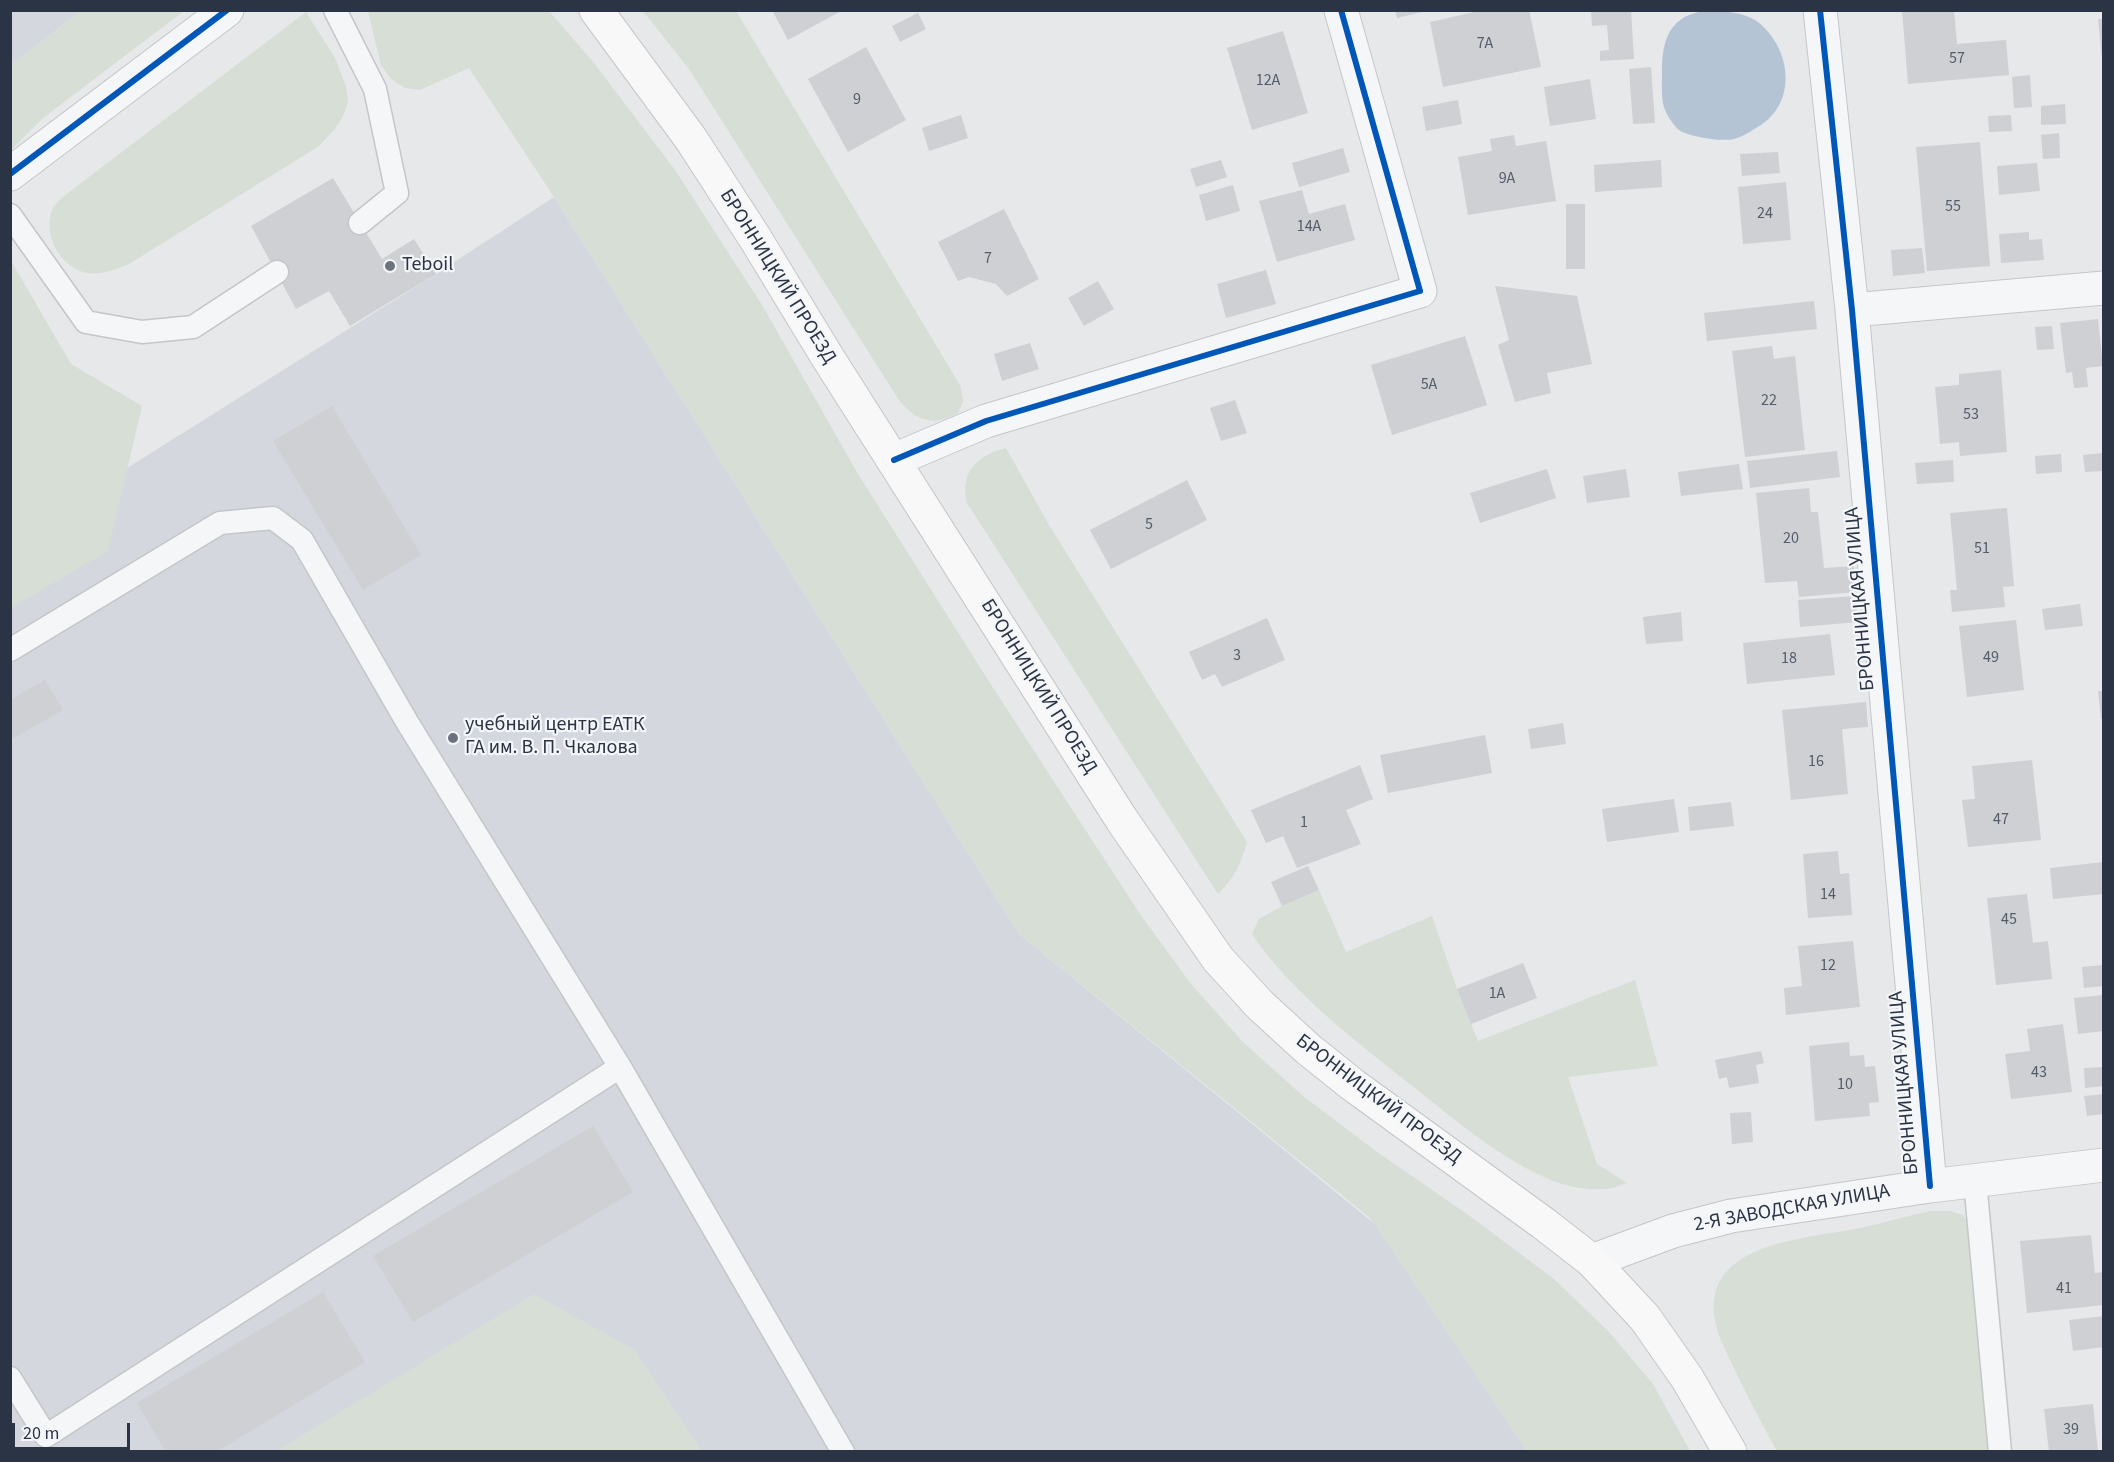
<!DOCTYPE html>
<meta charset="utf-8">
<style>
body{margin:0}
#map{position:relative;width:2114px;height:1462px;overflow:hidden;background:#e6e8ea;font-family:"Source Sans 3",sans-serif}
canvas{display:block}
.frame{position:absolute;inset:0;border:12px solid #2b3445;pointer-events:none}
.scale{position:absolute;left:12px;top:1423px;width:118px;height:27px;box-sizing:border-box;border:3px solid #2b3445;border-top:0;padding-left:8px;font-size:18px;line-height:21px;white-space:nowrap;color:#2b3445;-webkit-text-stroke:4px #f4f6f9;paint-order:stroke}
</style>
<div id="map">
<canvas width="2114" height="1462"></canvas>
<div class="frame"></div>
<div class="scale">20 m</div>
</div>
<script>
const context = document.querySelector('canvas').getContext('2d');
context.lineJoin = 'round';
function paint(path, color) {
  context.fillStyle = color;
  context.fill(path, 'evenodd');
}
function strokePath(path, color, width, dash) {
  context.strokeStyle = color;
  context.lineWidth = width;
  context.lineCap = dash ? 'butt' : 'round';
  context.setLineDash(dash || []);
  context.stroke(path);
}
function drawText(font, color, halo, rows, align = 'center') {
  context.font = font + ' "Source Sans 3",sans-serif';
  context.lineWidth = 4.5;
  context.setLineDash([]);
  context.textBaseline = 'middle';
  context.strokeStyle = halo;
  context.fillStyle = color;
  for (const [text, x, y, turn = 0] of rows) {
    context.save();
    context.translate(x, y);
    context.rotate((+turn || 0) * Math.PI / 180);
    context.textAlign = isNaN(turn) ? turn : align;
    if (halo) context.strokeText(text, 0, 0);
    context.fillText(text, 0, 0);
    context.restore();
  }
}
paint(new Path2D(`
 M11,11H81L11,65Z
 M554,197L1019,934L1376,1225L1528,1452H11V541L436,274Z`), '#d4d7dd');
paint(new Path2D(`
 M81,11H184L43,118L11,150V65Z
 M368,11H549L594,63L675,170L762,305L858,474L988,680L1140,914L1191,984L1243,1042L1303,1096L1377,1152L1467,1214L1554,1279L1610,1333L1653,1384L1690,1451H1527L1369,1217L1019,934L554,197L469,68L420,90L405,88L391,79L381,65Z
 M643,11H736L961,387L963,401L958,413C933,427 916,421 899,400L689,69Z
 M306,12L335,58L346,86L348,102L343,116L335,129L319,146L129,264C116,269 96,277 83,272C59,264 43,235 52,210C54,205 60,200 64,196Z
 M10,259L71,364L142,406L108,551L11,608Z
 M1006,448L1049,525L1247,842C1240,865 1235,877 1218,894L967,503C960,471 977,456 1006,448Z
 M1319,890L1346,952L1432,916L1457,989L1478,1041L1635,980L1658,1066L1568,1077L1597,1164L1627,1183C1620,1185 1612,1189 1605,1189C1588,1190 1567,1187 1551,1180C1501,1159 1458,1122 1416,1089C1360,1044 1292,994 1252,934L1259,919L1282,906Z
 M1931,1211H1950L1963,1215L1972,1229L1991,1451H1777C1760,1421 1744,1390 1729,1358C1725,1348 1718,1336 1716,1325C1697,1242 1806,1239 1860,1228C1884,1223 1907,1216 1931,1211Z
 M534,1294L635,1350L702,1451H276Z`), '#d6ded6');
paint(new Path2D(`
 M1719,10C1731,13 1744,13 1755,20C1790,44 1799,100 1761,125C1754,129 1746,135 1737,138C1726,143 1689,137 1679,130C1673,125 1666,114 1664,107C1661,97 1662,85 1662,75C1661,33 1674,10 1719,10Z`), '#b4c4d5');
paint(new Path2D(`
 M772,10H843L788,40Z
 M1395,10H1426V11L1397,18Z
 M1483,10H1529L1541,67L1443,87L1430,22Z
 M1631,10L1634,59L1600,61V51L1609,50L1607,25L1592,26L1591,11Z
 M1902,10H1954L1957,44L2006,40L2009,75L1908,84Z
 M918,13L926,29L900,42L892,26Z
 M2098,19H2104V59H2102Z
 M1283,31L1308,113L1252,130L1227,48Z
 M866,47L906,120L848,152L808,79Z
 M1651,67L1655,123L1633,124L1629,69Z
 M2030,75L2032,107L2014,108L2012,77Z
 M1590,79L1596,119L1550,126L1544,87Z
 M1458,100L1462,124L1426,131L1422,107Z
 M2065,104L2066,124L2041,125V106Z
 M961,115L968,138L929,151L922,128Z
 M2011,115L2012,131L1989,132L1988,116Z
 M2059,133L2060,158L2043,159L2041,135Z
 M1514,135L1516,146L1546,141L1556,201L1468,215L1458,157L1492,151L1490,139Z
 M1980,142L1990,266L1927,271L1916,147Z
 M1343,148L1350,172L1299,187L1292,163Z
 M1778,152L1780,173L1742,176L1740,154Z
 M1221,160L1227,177L1196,187L1190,169Z
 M1661,160L1662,187L1595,192L1594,165Z
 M2037,163L2040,191L1999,195L1997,166Z
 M333,178L382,259L414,239L436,274L350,326L329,291L296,309L251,226Z
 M1786,182L1791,240L1743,244L1738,187Z
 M1233,185L1240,211L1206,221L1199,195Z
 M1302,190L1309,214L1345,204L1355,240L1277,262L1259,201Z
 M1566,204H1585V269H1566Z
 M1004,209L1039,279L1007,296L996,284L969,277L958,281L938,242Z
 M2029,232V240L2042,239L2044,260L2001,263L1999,234Z
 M1922,248L1925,273L1893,276L1891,250Z
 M1266,270L1276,304L1226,318L1217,284Z
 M1098,281L1114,309L1084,326L1068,298Z
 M1495,286L1577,296L1592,364L1547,373L1551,393L1515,402L1498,345L1509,340Z
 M1814,301L1817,329L1707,341L1704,313Z
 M2098,319L2103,366L2086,368L2088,387L2074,388L2072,372L2066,373L2060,323Z
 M2052,326L2054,349L2037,350L2035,327Z
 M1465,336L1487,405L1392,435L1371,365Z
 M1030,343L1039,369L1002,381L994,354Z
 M1772,346L1774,359L1795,356L1805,450L1745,457L1732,351Z
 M2001,370L2007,452L1960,456L1959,442L1940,444L1935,387L1959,385V374Z
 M1235,400L1247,433L1221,441L1210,408Z
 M332,406L421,555L363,590L273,441Z
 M1837,451L1840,477L1750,488L1747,461Z
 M2104,453V471L2085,472L2083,455Z
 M2061,454L2062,472L2036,474L2035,456Z
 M1953,460L1954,482L1917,484L1915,463Z
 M1739,464L1743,489L1681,496L1678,472Z
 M1547,469L1556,498L1480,523L1470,493Z
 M1626,469L1630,497L1587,503L1583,476Z
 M1187,480L1207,520L1111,569L1090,530Z
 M1809,488L1811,512H1818L1824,568L1854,566L1856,592L1799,597L1797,581L1765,583L1756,493Z
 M2007,508L2014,586L2003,587L2005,607L1952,612L1950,590H1957L1950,513Z
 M1855,596L1858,622L1800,627L1798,600Z
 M2080,604L2083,626L2045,630L2042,609Z
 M1681,612L1683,641L1646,644L1643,617Z
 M1267,618L1285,660L1222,687L1215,674L1202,680L1189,652Z
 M2016,620L2024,690L1967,697L1959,626Z
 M1830,634L1835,675L1747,684L1743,643Z
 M45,680L63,710L10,740V700Z
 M2098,691H2104V719H2101Z
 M1866,702L1868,727L1842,729L1848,794L1791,800L1782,710Z
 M1563,723L1566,744L1531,749L1528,729Z
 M1485,735L1492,773L1388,793L1380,755Z
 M2032,760L2041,840L1968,847L1962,800L1975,799L1972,766Z
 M1360,765L1373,799L1346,810L1361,844L1297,868L1283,836L1266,843L1251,810Z
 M1674,799L1679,832L1607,842L1602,809Z
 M1731,802L1734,826L1690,831L1688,807Z
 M1838,851L1840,874L1849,873L1852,915L1808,918L1803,854Z
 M2104,862V894L2053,899L2050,868Z
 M1308,866L1319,890L1282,906L1271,882Z
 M2027,894L2033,943L2048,941L2052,979L1996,985L1987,898Z
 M1853,941L1860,1007L1786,1015L1784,988L1802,986L1798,946Z
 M1523,963L1537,998L1471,1024L1457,989Z
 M2104,965V986L2084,988L2082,967Z
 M2104,995V1031L2078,1034L2074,998Z
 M2063,1024L2072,1092L2011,1099L2005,1054L2030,1051L2027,1029Z
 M1849,1042L1850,1056L1864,1055L1865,1067L1875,1066L1879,1102L1869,1103L1870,1116L1815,1121L1809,1046Z
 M1761,1051L1764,1063L1756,1065L1759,1083L1729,1088L1727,1077L1719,1079L1715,1060Z
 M2104,1067V1086L2085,1088L2084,1068Z
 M2104,1094V1114L2087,1116L2084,1096Z
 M1751,1112L1753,1142L1732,1144L1730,1113Z
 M593,1126L633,1192L413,1322L373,1256Z
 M2091,1235L2095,1273L2104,1272V1305L2027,1313L2020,1241Z
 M323,1292L365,1362L216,1452H166L137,1403Z
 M2104,1316V1347L2073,1351L2069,1320Z
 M2093,1404L2098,1452H2049L2044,1409Z`), '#ced0d3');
const service = new Path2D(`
 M335,10L375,89L397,193L360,223
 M10,215L86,322L142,332L193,327L277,272
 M10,650L220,523L273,518L302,540L407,722L620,1067L843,1452
 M1975,1181L2000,1452
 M10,1378L46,1436L620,1067`);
const minor = new Path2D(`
 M1820,10L1852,310L1930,1186
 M10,174L227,10
 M1852,310L2104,288
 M894,460L986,421L1420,291L1341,10
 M1592,1261L1673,1231L1731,1216L1930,1186L2104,1165`);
const secondary = new Path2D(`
 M596,10L691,139L755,238L828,358L1122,820L1218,959L1260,1005L1308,1049L1353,1085L1543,1223L1592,1261L1645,1318L1687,1378L1730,1452`);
strokePath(service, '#c4c6c8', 25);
strokePath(minor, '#c4c6c8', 35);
strokePath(secondary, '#c4c6c8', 35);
strokePath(service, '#f5f6f7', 22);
strokePath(minor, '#f5f6f7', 33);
strokePath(secondary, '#f8f8f8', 33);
strokePath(new Path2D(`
 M1820,10L1852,310L1930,1186
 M10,174L227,10
 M894,460L986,421L1420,291L1341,10`), '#0057b8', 6);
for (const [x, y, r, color] of [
 [390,266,6,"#6c737f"],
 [453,738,6,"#6c737f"]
]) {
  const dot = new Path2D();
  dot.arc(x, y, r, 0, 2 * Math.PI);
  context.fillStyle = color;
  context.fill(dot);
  strokePath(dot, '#f4f6f9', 2);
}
drawText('16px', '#545c69', null, [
 ["7А",1485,44],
 ["57",1957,59],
 ["12А",1268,81],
 ["9",857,100],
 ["9А",1507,179],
 ["55",1953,207],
 ["24",1765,214],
 ["14А",1309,227],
 ["7",988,259],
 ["5А",1429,385],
 ["22",1769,401],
 ["53",1971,415],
 ["5",1149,525],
 ["20",1791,539],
 ["51",1982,549],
 ["3",1237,656],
 ["49",1991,658],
 ["18",1789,659],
 ["16",1816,762],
 ["47",2001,820],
 ["1",1304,823],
 ["14",1828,895],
 ["45",2009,920],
 ["12",1828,966],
 ["1А",1497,994],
 ["43",2039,1073],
 ["10",1845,1085],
 ["41",2064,1289],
 ["39",2071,1430]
]);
drawText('20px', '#2b3445', '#f4f6f9', [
 ["Teboil",402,266],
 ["учебный центр ЕАТК",465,726],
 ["ГА им. В. П. Чкалова",465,749]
], 'left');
drawText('20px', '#2b3445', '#f4f6f9', [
 ["БРОННИЦКИЙ ПРОЕЗД",777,277,58],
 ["БРОННИЦКАЯ УЛИЦА",1861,599,-95],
 ["БРОННИЦКИЙ ПРОЕЗД",1038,687,58],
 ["БРОННИЦКАЯ УЛИЦА",1905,1083,-95],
 ["БРОННИЦКИЙ ПРОЕЗД",1378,1100,37],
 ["2-Я ЗАВОДСКАЯ УЛИЦА",1792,1209,-10]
]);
</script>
